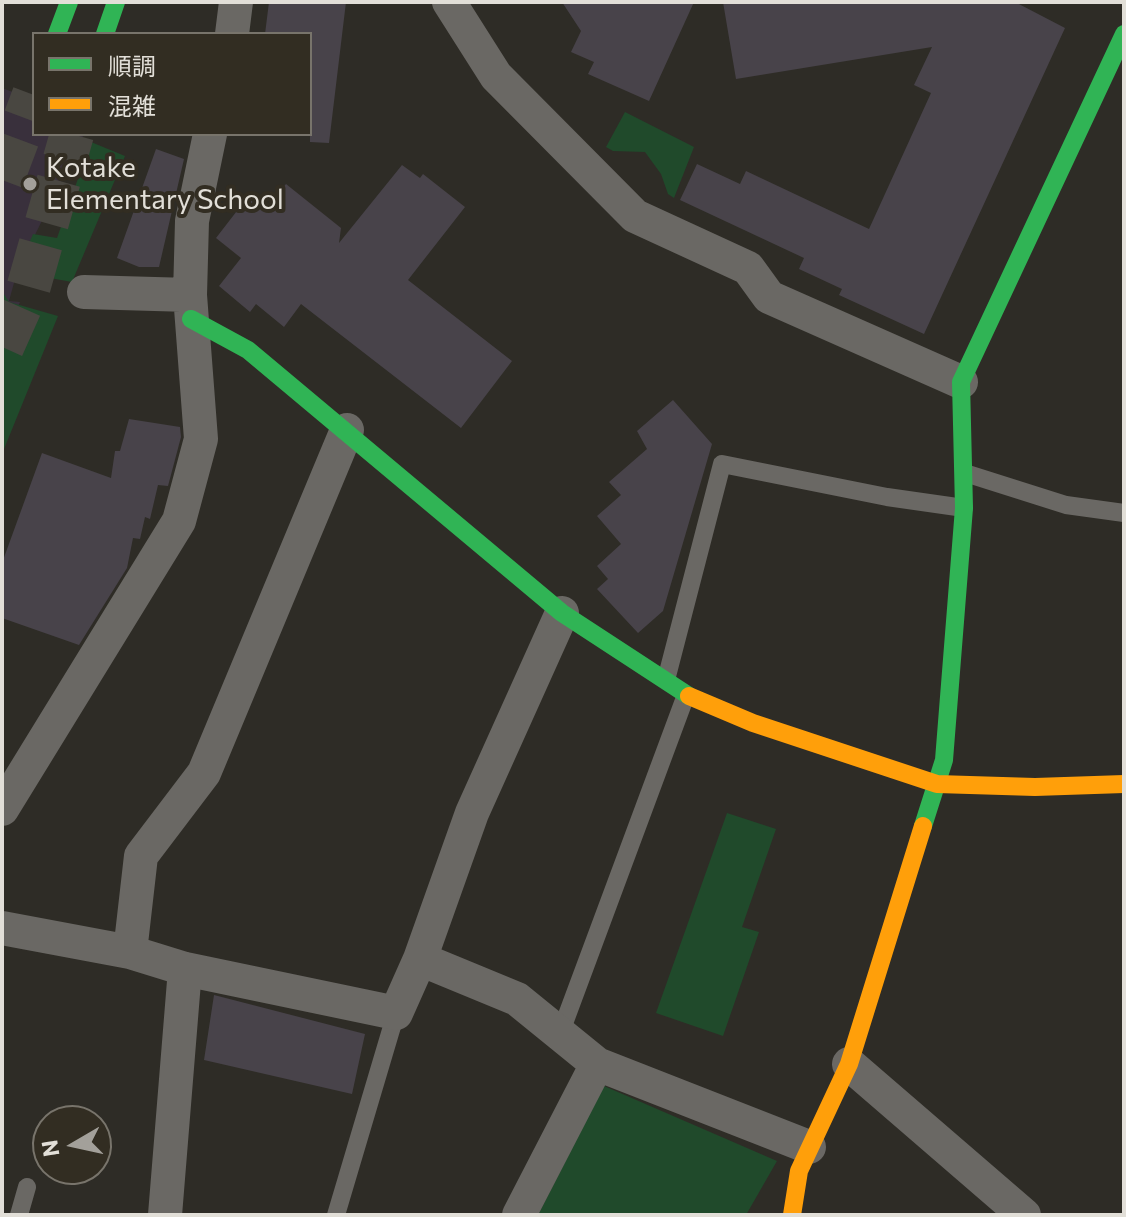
<!DOCTYPE html>
<meta charset="utf-8">
<style>
body{margin:0}
#map{position:relative;width:1126px;height:1217px;overflow:hidden;background:#2e2c26;font-family:Commissioner,"Noto Sans JP",sans-serif}
canvas{display:block}
.frame{position:absolute;inset:0;border:4px solid #e2dfd8;pointer-events:none}
.legend{position:absolute;left:32px;top:32px;width:280px;height:104px;box-sizing:border-box;background:#322d22;border:2px solid #78746b;margin:0;padding:10px 14px;list-style:none;font-size:24px;color:#e2dfd8}
.legend li{display:flex;align-items:center;gap:16px;height:40px}
.legend b{width:40px;border:2px solid #78746b}
.north{position:absolute;left:32px;top:1105px;width:80px;height:80px;box-sizing:border-box;background:#322d22;border:2px solid #78746b;border-radius:50%;rotate:261deg;font-size:22px;font-weight:700;line-height:32px;text-align:center;color:#e2dfd8}
.north::after{content:'';display:block;margin:auto;width:28px;height:36px;background:#a3a09a;clip-path:polygon(50% 0,100% 100%,50% 72%,0 100%)}
</style>
<div id="map">
<canvas width="1126" height="1217"></canvas>
<div class="frame"></div>
<ul class="legend">
<li><b style="height:10px;background:#30b455"></b>順調</li>
<li><b style="height:10px;background:#ff9f0a"></b>混雑</li>
</ul>
<div class="north">N</div>
</div>
<script>
const context = document.querySelector('canvas').getContext('2d');
context.lineJoin = 'round';
function paint(path, color) {
  context.fillStyle = color;
  context.fill(path, 'evenodd');
}
function strokePath(path, color, width, dash) {
  context.strokeStyle = color;
  context.lineWidth = width;
  context.lineCap = dash ? 'butt' : 'round';
  context.setLineDash(dash || []);
  context.stroke(path);
}
function drawText(font, color, halo, rows, align = 'center') {
  context.font = font + ' Commissioner,sans-serif';
  context.lineWidth = 8;
  context.setLineDash([]);
  context.textBaseline = 'middle';
  context.strokeStyle = halo;
  context.fillStyle = color;
  for (const [text, x, y, turn = 0] of rows) {
    context.save();
    context.translate(x, y);
    context.rotate((+turn || 0) * Math.PI / 180);
    context.textAlign = isNaN(turn) ? turn : align;
    if (halo) context.strokeText(text, 0, 0);
    context.fillText(text, 0, 0);
    context.restore();
  }
}
paint(new Path2D(`
 M2,88L34,100V134H84L17,272L9,301L20,302L2,349Z`), '#39303c');
paint(new Path2D(`
 M625,112L694,147L674,198L668,194L661,174L645,152L613,151L606,147Z
 M91,142L125,156L72,282L17,272L33,234L57,238Z
 M2,291L9,302L58,316L2,454Z
 M727,813L776,829L742,927L759,932L723,1036L656,1013Z
 M604,1086L777,1161L746,1215H538Z`), '#204a2b');
paint(new Path2D(`
 M269,2H346L329,143L310,142V34H265Z
 M562,2H694L649,101L588,74L594,62L571,52L581,31Z
 M723,2H1015L1065,28L924,334L839,295L842,289L799,269L804,258L680,200L697,164L740,184L746,171L869,229L931,93L914,85L932,47L736,79Z
 M156,149L184,159L159,267H139L117,258Z
 M402,165L420,178L423,174L465,207L408,280L512,361L461,428L301,304L284,327L256,304L250,312L219,286L241,258L216,238L250,194L267,208L286,184L341,228L339,243Z
 M673,400L712,444L663,611L638,633L597,589L608,579L597,566L621,544L597,516L621,495L609,482L647,449L637,431Z
 M129,419L180,427L181,437L168,486L158,485L150,519L145,517L140,539L133,538L127,568L79,645L2,618V563L42,453L111,478L115,451H120Z
 M214,995L365,1034L352,1094L204,1060Z`), '#48434a');
strokePath(new Path2D(`
 M2,180L34,95
 M2,347L28,289L72,134`), '#494741', 44, [44, 22]);
strokePath(new Path2D(`
 M965,473L1066,505L1124,513
 M666,680L722,464L887,497L964,508
 M560,1034L686,695
 M19,1215L27,1187
 M336,1215L396,1013`), '#6a6864', 18);
strokePath(new Path2D(`
 M449,2L496,76L635,216L748,268L769,297L961,382
 M232,34L236,2
 M84,292L190,295
 M2,809L179,521L201,439L190,295L192,221L210,134
 M2,928L130,952L185,969L396,1013L420,959L472,813L562,613
 M130,952L141,856L204,773L347,430
 M420,959L517,999L597,1064L809,1147
 M849,1064L1024,1215
 M165,1215L185,969
 M519,1215L597,1064`), '#6a6864', 34);
strokePath(new Path2D(`
 M57,34L69,2
 M105,34L116,2
 M191,319L248,350L562,613L689,696
 M923,826L944,760L964,508L961,382L1124,34`), '#30b455', 18);
strokePath(new Path2D(`
 M689,696L753,723L937,784L1035,787L1124,784
 M792,1215L799,1171L849,1064L923,826`), '#ff9f0a', 18);
for (const [x, y, r, color] of [
 [30,184,8,"#a3a09a"]
]) {
  const dot = new Path2D();
  dot.arc(x, y, r, 0, 2 * Math.PI);
  context.fillStyle = color;
  context.fill(dot);
  strokePath(dot, '#322d22', 3);
}
drawText('28px', '#e2dfd8', '#322d22', [
 ["Kotake",46,168],
 ["Elementary School",46,200]
], 'left');
</script>
